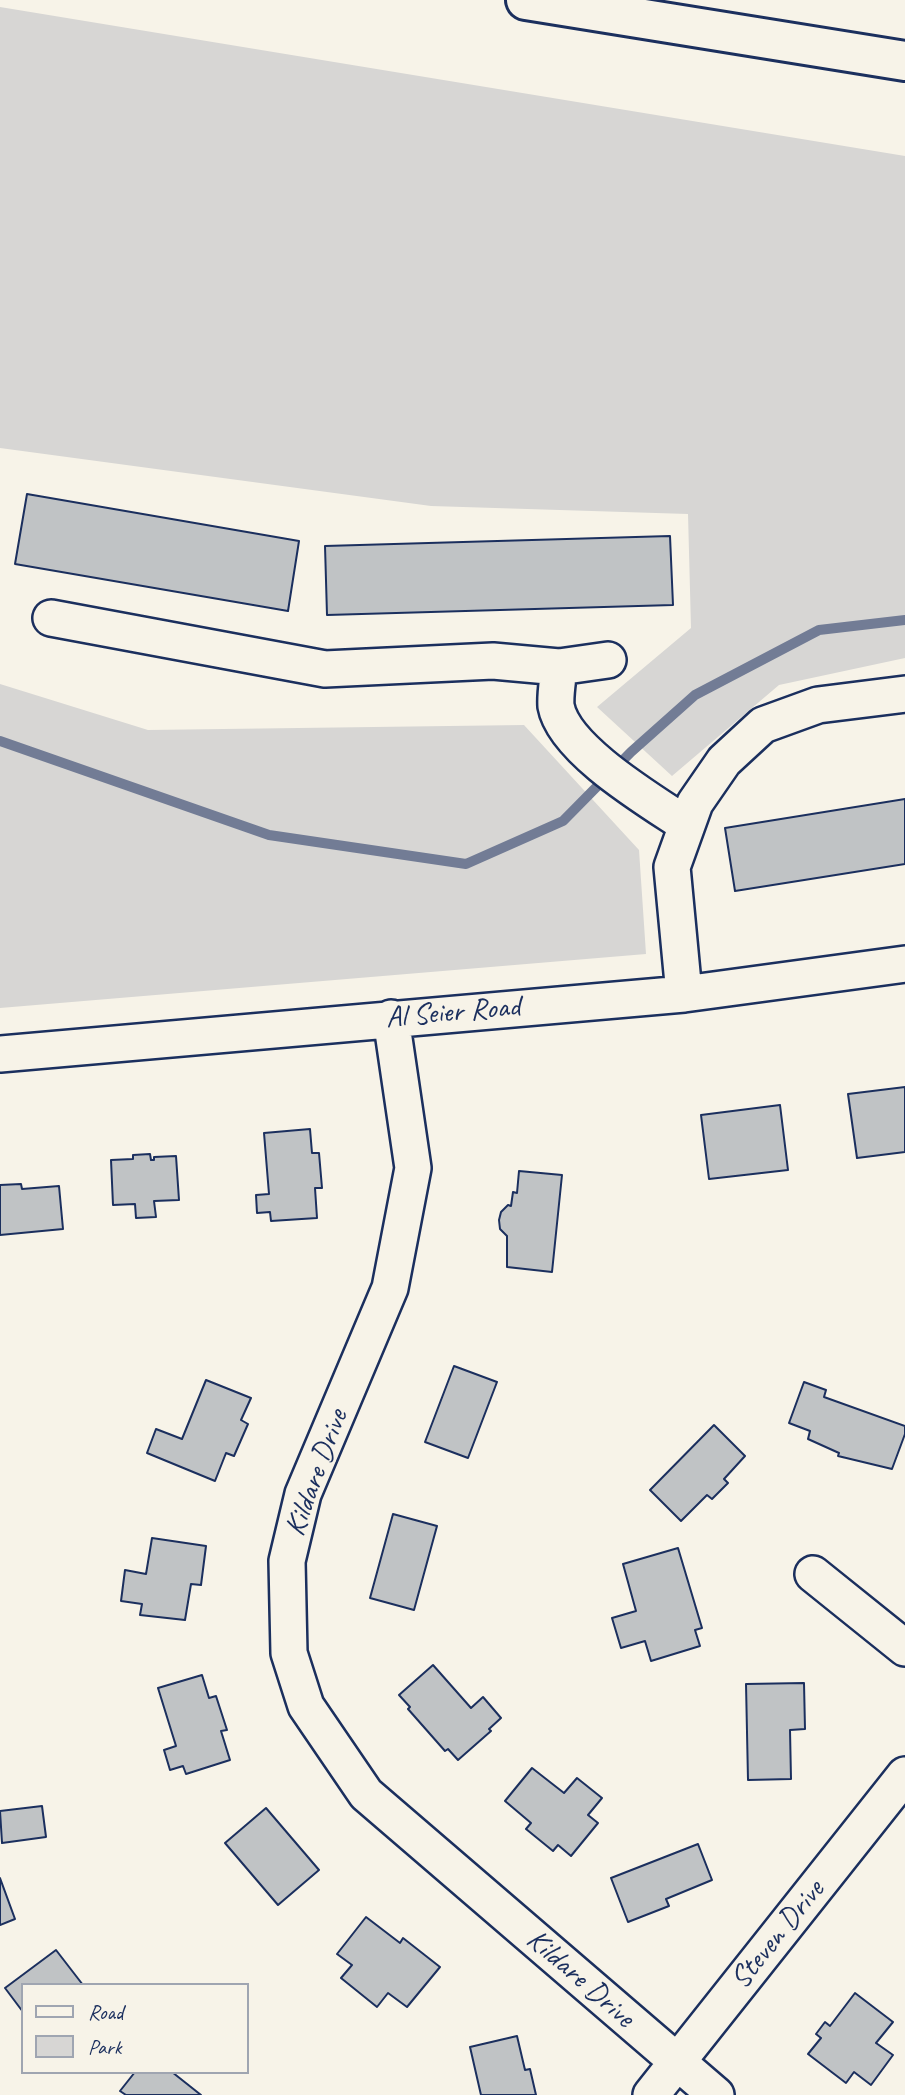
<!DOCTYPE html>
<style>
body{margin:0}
#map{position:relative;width:905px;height:2095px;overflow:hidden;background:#f7f3e8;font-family:Caveat,sans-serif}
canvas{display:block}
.legend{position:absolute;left:21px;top:1983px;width:228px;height:91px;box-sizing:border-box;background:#f7f3e8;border:2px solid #9fa5b1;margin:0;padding:9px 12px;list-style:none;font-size:21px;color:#1b2f5e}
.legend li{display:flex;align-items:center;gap:14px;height:35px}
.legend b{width:35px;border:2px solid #9fa5b1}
</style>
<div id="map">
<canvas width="905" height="2095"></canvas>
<ul class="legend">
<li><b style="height:9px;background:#f7f3e8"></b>Road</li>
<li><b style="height:19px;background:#d7d6d4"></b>Park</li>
</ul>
</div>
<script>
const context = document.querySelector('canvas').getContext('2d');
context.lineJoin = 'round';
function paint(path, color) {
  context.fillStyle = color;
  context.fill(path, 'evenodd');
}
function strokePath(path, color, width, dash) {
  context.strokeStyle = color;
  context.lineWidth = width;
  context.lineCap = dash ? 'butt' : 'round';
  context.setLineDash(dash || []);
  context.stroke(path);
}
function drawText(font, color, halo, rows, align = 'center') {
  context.font = font + ' Caveat,sans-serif';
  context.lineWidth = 5;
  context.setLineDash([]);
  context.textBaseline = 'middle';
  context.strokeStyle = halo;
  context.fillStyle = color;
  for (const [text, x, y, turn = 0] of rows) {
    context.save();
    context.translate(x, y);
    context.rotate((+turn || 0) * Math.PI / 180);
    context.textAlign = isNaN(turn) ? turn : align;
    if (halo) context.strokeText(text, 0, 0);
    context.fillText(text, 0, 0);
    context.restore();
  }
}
paint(new Path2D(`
 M0,7L905,156V658L779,685L672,776L597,707L691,628L688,514L431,506L0,448Z
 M0,684L148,730L524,725L639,850L646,954L0,1008Z`), '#d7d6d4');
strokePath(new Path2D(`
 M0,741L269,835L466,864L563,821L631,752L695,695L819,630L905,620`), '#727c95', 10);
const building = new Path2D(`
 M27,494L299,541L288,611L15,564Z
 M670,536L673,605L327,615L325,546Z
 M905,799V864L735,891L725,828Z
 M905,1087V1152L857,1158L848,1094Z
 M780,1105L788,1170L709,1179L701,1115Z
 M310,1129L312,1153H319L322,1188H315L317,1218L271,1221L270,1212L257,1213L256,1195L269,1194L264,1133Z
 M150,1154L151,1160H154V1157L176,1156L179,1200L154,1201L156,1217L136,1218L135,1204L113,1205L111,1160L133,1159V1155Z
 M519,1171L562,1175L552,1272L507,1267V1236L500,1229L499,1220L501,1212L508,1205L511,1206L513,1192L517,1193Z
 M21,1184L22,1189L59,1186L63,1229L0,1235V1185Z
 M454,1366L497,1382L468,1458L425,1442Z
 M206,1380L251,1398L241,1420L248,1424L234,1456L226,1453L215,1481L147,1453L156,1429L182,1439Z
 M804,1382L826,1390L824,1397L905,1426V1434L892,1469L838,1456L839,1453L808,1439L810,1431L789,1423Z
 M714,1425L745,1456L724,1479L728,1483L712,1499L707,1495L681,1521L650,1490Z
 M393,1514L437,1526L414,1610L370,1598Z
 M152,1538L206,1546L201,1585L191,1584L185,1620L140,1615L142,1604L121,1601L125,1570L146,1574Z
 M678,1548L702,1628L695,1630L700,1646L651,1661L645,1641L621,1648L612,1618L636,1611L623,1564Z
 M433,1665L471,1708L483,1697L501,1718L489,1729L491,1731L458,1760L448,1749L445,1751L408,1709L410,1707L399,1695Z
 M202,1675L209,1698L216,1696L227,1730L221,1731L230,1760L186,1774L183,1766L170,1770L164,1750L176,1746L158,1688Z
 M804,1683L805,1729L790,1730L791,1779L748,1780L746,1684Z
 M532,1768L564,1793L577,1778L602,1798L588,1815L598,1823L571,1856L558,1845L553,1851L526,1829L531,1823L505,1801Z
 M42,1806L46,1837L2,1843L0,1811Z
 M266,1808L319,1870L278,1905L225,1843Z
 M698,1844L712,1880L666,1899L669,1906L628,1922L611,1878Z
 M0,1878L15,1919L0,1925Z
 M366,1917L400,1943L403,1938L440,1967L407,2007L388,1993L377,2007L341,1978L352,1965L337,1954Z
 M56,1950L83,1985H23V2012L5,1988Z
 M855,1993L893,2022L876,2043L893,2055L871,2085L854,2072L846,2083L808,2054L821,2038L816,2034L825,2022L830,2026Z
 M517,2036L525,2070L530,2069L536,2095H481L470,2047Z
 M135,2072H172L201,2095H126L120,2091Z`);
paint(building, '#c0c3c5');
strokePath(building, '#1b2f5e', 2);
const minor = new Path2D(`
 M51,618L325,669L493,661L559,667
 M608,660L559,667C558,679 555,694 556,706C564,750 651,801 687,825
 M684,994L672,867L695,803L724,761L763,725L818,705L905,694
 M391,1018L413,1168L390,1288L303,1494L287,1561L289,1653L306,1706L366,1794L716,2095
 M0,1054L684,994L905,964
 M813,1574L905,1648
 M651,2095L905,1775`);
const highway = new Path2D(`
 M526,0L905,61`);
strokePath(minor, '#1b2f5e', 40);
strokePath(highway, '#1b2f5e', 44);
strokePath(minor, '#f7f3e8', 35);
strokePath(highway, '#f7f3e8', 38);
drawText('30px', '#1b2f5e', '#f7f3e8', [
 ["Al Seier Road",453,1013,-5],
 ["Kildare Drive",317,1473,-70],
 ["Steven Drive",778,1935,-51],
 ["Kildare Drive",580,1979,41]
]);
</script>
